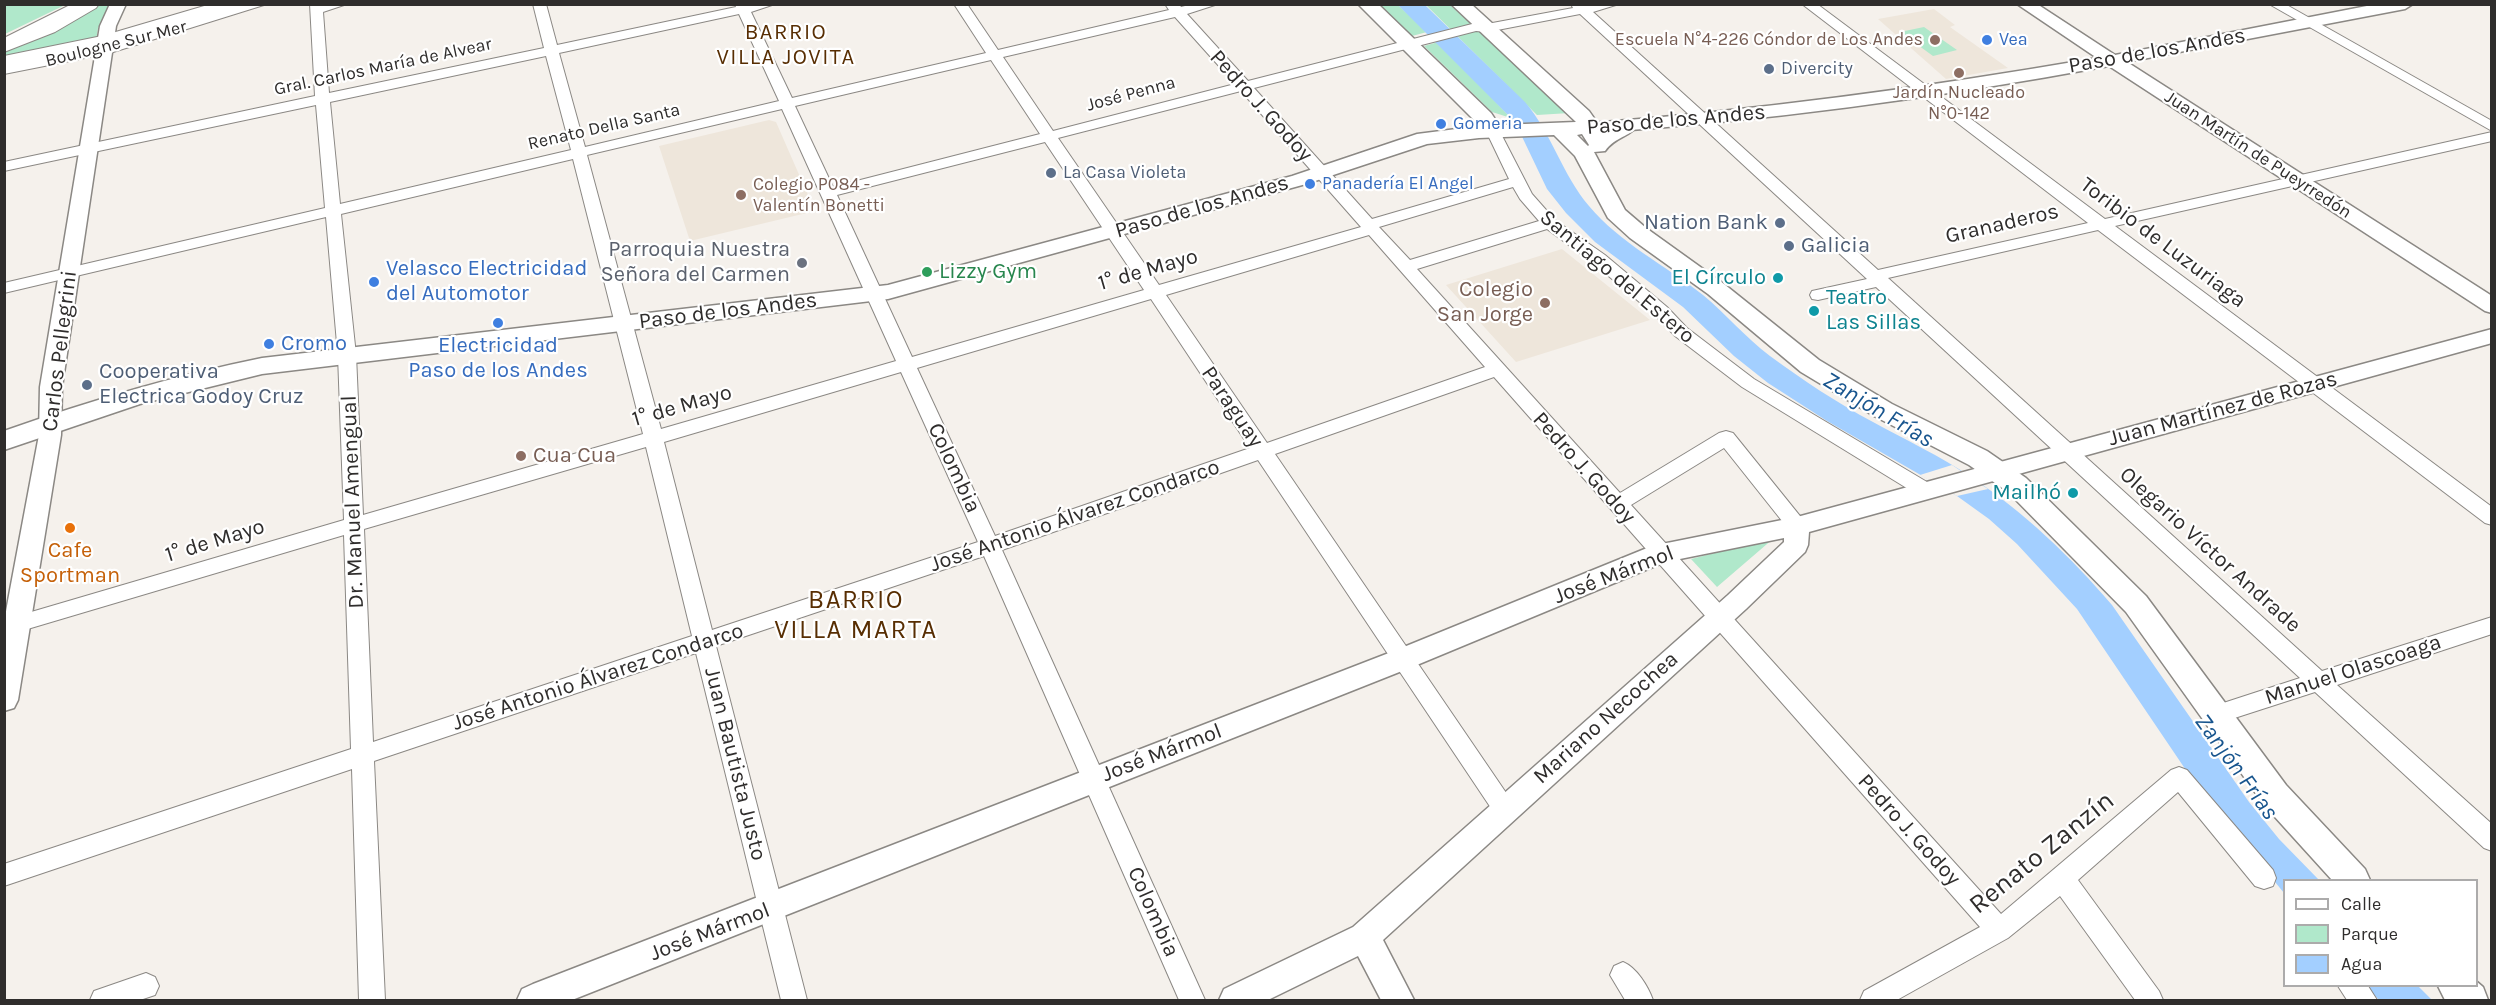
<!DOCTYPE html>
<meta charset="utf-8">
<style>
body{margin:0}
#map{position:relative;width:2496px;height:1005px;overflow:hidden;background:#f5f1ec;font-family:Karla,sans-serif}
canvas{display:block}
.frame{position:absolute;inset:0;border:6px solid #2f2d2c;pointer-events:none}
.legend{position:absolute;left:2283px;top:879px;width:195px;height:108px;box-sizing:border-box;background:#fff;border:2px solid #acabab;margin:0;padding:8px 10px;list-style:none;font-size:18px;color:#2f2d2c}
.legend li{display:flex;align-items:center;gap:12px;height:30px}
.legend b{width:30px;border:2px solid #acabab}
</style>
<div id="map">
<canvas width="2496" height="1005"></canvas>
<div class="frame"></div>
<ul class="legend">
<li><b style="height:8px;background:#fff"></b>Calle</li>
<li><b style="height:16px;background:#b0e8cb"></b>Parque</li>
<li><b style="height:16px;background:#a3cfff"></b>Agua</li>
</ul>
</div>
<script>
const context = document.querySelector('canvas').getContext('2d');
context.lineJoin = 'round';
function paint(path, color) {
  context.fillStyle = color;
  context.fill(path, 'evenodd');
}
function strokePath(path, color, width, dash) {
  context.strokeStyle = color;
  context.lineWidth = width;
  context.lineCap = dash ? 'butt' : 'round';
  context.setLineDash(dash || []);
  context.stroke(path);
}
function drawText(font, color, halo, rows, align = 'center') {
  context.font = font + ' Karla,sans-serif';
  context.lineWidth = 4.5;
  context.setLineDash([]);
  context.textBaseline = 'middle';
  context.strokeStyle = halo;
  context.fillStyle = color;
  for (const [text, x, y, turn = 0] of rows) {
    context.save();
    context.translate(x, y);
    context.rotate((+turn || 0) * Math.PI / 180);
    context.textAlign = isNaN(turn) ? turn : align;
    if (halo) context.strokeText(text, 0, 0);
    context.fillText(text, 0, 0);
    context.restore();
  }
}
paint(new Path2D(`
 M1934,9L1955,25L1950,27L2008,68L1946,79L1878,19Z
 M769,120L776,122L815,211L690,241L659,146Z
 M1562,249L1650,320L1516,362L1446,285Z`), '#eee6db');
paint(new Path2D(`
 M4,5L5,4L65,5L5,34Z
 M95,5H113L98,28L96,41L5,60V48Z
 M1379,5H1398L1427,32L1412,36Z
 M1426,5H1450L1570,113L1537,115Z
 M1924,27L1957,50L1933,56L1900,32Z
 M1438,42L1511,118L1492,112L1424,46Z
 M1774,538L1717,587L1691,559Z`), '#b0e8cb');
paint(new Path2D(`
 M1398,5H1425L1525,102C1552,134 1562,174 1589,206C1620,243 1665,265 1703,295C1726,314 1746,338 1770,356C1803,380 1837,403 1873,422C1906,440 1940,456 1971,477C2024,512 2071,557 2112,605L2249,802L2279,839L2319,880H2284V893L2196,785L2077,609L2017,544L1989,519L1957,496L1827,421L1768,383L1734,356L1683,307L1595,242L1566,213L1547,189L1515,122Z
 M2366,986H2418L2432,1000H2379Z`), '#a3cfff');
paint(new Path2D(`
 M1952,465L1988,489L1957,496L1920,475Z`), '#f5f1ec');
const minor = new Path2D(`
 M245,4H267L110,53L4,74V66L103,46Z
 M310,4H347L323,12L329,93L544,48L533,4H546L557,45L736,7L735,4H775L751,12L792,98L986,53L954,4H967L998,50L1169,10L1165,4H1179L1181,7L1193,4H1218L1187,14L1248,81L1476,23L1487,24L1573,8L1571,4H1619L1593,12L1878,270L2088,223L1802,4H1817L2105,219L2492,132V141L2115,226L2492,507V525L2485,523L2098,230L1888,278L2322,671L2492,617V634L2337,685L2492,824V851L2484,848L2315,692L2216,724L2208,722L2205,715L2208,708L2300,678L1876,287L1818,300L1812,299L1810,295L1812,291L1867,279L1580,14L1487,32L1476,31L1254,88L1372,219L1509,179L1486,131L1493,127L1498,128L1532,194L1555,220L1605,255L1667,307L1687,328L1754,379L1932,485L1935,490L1932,495L1925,497L1918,495L1742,387L1675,336L1655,315L1593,263L1547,229L1417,269L1620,493L1719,433L1726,431L1733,433L1804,521L1807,526L1804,531L1797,533L1790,531L1724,448L1631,505L2001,914L2171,770L2179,767L2187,770L2273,870L2276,878L2273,886L2264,889L2255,886L2178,792L2078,880L2159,991L2163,1000H2135L2060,896L2008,938L1897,1000H1860L1864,991L1980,927L1494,377L1275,454L1513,803L1517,810L1513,817L1505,821L1497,817L1258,460L1002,550L1205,1000H1179L984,556L716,646L807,1000H781L696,653L374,761L385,1000H359L352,769L4,886V864L351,749L344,535L4,636V620L344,520L338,355L326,217L4,293V283L325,208L316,105L4,171V162L315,96ZM739,14L779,101L585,147L559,53ZM1175,17L1235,84L1053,131L1003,57ZM546,56L571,150L340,204L330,102ZM991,60L1040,134L833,187L795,106ZM1241,91L1361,227L1159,285L1058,138ZM782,109L896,361L661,429L587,155ZM1045,142L1144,290L912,357L837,195ZM573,159L643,434L363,515L356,355L341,214ZM1513,187L1520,199L1539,221L1410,260L1379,227ZM1369,235L1485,367L1267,443L1166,295ZM1151,299L1250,448L995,536L917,368ZM901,372L978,542L712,630L664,442ZM646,447L692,636L373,742L364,529Z
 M2269,4H2285L2492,121V131Z
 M1623,962C1637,968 1648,986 1653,1000H1625L1610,975L1614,966Z
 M146,973L155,977L159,986L155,995L140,1000H90L94,991Z
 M2338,986H2368L2377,1000H2347Z`);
const tertiary = new Path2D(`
 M110,4H126L116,26L62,387L61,435L18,700L14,708L4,711V622L39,435L40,387L100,26Z
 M2017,4H2037L2115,55L2377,4H2413L2405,9L2127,62L2492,296V313L2485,311L2109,66C1937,98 1765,121 1591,133L1585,132L1582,128L1585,124L1591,123C1761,110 1929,87 2097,58Z
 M2492,329V343L1809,532L1808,545L1805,552L1746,609L1383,940L1414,1000H1381L1358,956L1268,1000H1219L1224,989L1353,927L1728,595L1784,542V538L1665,562L1412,667L572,1000H517L522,989L533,984L1394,651L1652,546L1797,517Z`);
const secondary = new Path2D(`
 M1358,4H1378L1491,113L1499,125L1576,122L1451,4H1471L1589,111L1601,128V131L1620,122H1634L1637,126C1630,137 1616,136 1605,151L1594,152L1625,210L1646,228L1724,284L1819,360L1892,404L1987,451L2026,478L2146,596L2286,785L2365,869L2370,880H2332L2264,805L2126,612L2008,492L1969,465L1874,416L1801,372L1708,294L1630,238L1608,218L1575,156L1554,135L1479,138L1427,144L1306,184L888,299L262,374L140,404L4,450V431C89,401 174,376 262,358L888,285L1292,176L1417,134L1480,126ZM1582,134L1589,145L1588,146L1577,135Z
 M2476,981L2483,987L2488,1000H2445L2438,986H2476Z`);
const trunk = new Path2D(`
 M72,4H99L96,8L55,32L4,52V38Z
 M211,4H245L242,8L114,47L4,70V56L102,36Z`);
strokePath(minor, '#8b8884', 2);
strokePath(tertiary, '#8b8884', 3);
strokePath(secondary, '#8b8884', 3);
strokePath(trunk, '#8b8884', 2);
paint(minor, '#fff');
paint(tertiary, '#fff');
paint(secondary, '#fff');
paint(trunk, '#fff');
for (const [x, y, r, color] of [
 [1935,40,6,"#8d6e63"],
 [1987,40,6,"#3f7fe0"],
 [1769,69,6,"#5c6f8a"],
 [1959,73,6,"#8d6e63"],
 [1441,124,6,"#3f7fe0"],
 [1051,173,6,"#5c6f8a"],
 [1310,184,6,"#3f7fe0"],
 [741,195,6,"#8d6e63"],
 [1780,223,6,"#5c6f8a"],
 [1789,246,6,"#5c6f8a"],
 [802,263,6,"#6b7280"],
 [927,272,6,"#2e9e5b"],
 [1778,278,6,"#0f9aa8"],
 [374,282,6,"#3f7fe0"],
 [1545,303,6,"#8d6e63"],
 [1814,311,6,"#0f9aa8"],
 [498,323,6,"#3f7fe0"],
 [269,344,6,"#3f7fe0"],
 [87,385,6,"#5c6f8a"],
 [521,456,6,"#8d6e63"],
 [2073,493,6,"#0f9aa8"],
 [70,528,6,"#e8710a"]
]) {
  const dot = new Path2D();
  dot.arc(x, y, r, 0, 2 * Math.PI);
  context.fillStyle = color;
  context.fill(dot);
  strokePath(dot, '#fff', 2);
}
drawText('18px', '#785e54', '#fff', [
 ["Escuela N°4-226 Cóndor de Los Andes",1923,40],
 ["Jardín Nucleado",1959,93,"center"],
 ["N°0-142",1959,114,"center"],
 ["Colegio P084 -",753,185,"left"],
 ["Valentín Bonetti",753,206,"left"]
], 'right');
drawText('18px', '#366cbe', '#fff', [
 ["Vea",1999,40],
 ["Gomeria",1453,124],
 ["Panadería El Angel",1322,184]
], 'left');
drawText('18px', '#2f2d2c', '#fff', [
 ["Boulogne Sur Mer",116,44,-14],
 ["Gral. Carlos María de Alvear",383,67,-12],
 ["José Penna",1131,94,-15],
 ["Renato Della Santa",604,127,-13],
 ["Juan Martín de Pueyrredón",2258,155,33]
]);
drawText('18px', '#4e5e75', '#fff', [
 ["Divercity",1781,69],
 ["La Casa Violeta",1063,173]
], 'left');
context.letterSpacing = '1.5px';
drawText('22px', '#582e03', '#fff', [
 ["BARRIO",786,33],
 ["VILLA JOVITA",786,58]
]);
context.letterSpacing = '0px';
drawText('22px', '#2f2d2c', '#fff', [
 ["Paso de los Andes",2157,51,-10],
 ["Pedro J. Godoy",1261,106,48],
 ["Paso de los Andes",1676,120,-5],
 ["Paso de los Andes",1202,207,-16],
 ["Granaderos",2002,224,-13],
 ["Toribio de Luzuriaga",2163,243,37],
 ["1° de Mayo",1148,270,-16],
 ["Santiago del Estero",1617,277,40],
 ["Paso de los Andes",728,311,-7],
 ["Carlos Pellegrini",60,351,-83],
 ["1° de Mayo",682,406,-16],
 ["Paraguay",1232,407,56],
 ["Juan Martínez de Rozas",2223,409,-15],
 ["Colombia",954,468,65],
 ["Pedro J. Godoy",1584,468,48],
 ["Dr. Manuel Amengual",353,502,-92],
 ["José Antonio Álvarez Condarco",1075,516,-19],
 ["1° de Mayo",215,541,-17],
 ["Olegario Víctor Andrade",2210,550,42],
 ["José Mármol",1614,575,-21],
 ["Manuel Olascoaga",2353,670,-18],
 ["José Antonio Álvarez Condarco",598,677,-18],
 ["Mariano Necochea",1606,718,-42],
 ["José Mármol",1162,753,-21],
 ["Juan Bautista Justo",735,764,76],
 ["Pedro J. Godoy",1909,830,48],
 ["Colombia",1153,912,66],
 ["José Mármol",710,932,-21]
]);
drawText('22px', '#4e5e75', '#fff', [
 ["Nation Bank",1768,223,"right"],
 ["Galicia",1801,246],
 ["Cooperativa",99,372],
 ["Electrica Godoy Cruz",99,397]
], 'left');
drawText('22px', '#5b616d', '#fff', [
 ["Parroquia Nuestra",790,250],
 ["Señora del Carmen",790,275]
], 'right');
drawText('22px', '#366cbe', '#fff', [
 ["Velasco Electricidad",386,269],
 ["del Automotor",386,294],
 ["Cromo",281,344],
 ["Electricidad",498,346,"center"],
 ["Paso de los Andes",498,371,"center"]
], 'left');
drawText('22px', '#27864d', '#fff', [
 ["Lizzy Gym",939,272]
], 'left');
drawText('22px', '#0d838f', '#fff', [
 ["El Círculo",1766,278],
 ["Teatro",1826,298,"left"],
 ["Las Sillas",1826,323,"left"],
 ["Mailhó",2061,493]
], 'right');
drawText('22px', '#785e54', '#fff', [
 ["Colegio",1533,290],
 ["San Jorge",1533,315],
 ["Cua Cua",533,456,"left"]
], 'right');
drawText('22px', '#c56008', '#fff', [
 ["Cafe",70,551],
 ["Sportman",70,576]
]);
drawText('italic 24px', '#18558e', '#fff', [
 ["Zanjón Frías",1878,410,31],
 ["Zanjón Frías",2236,767,54]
]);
context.letterSpacing = '1.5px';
drawText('26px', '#582e03', '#fff', [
 ["BARRIO",856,601],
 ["VILLA MARTA",856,631]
]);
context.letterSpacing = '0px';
drawText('27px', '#2f2d2c', '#fff', [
 ["Renato Zanzín",2042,853,-39]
]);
</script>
